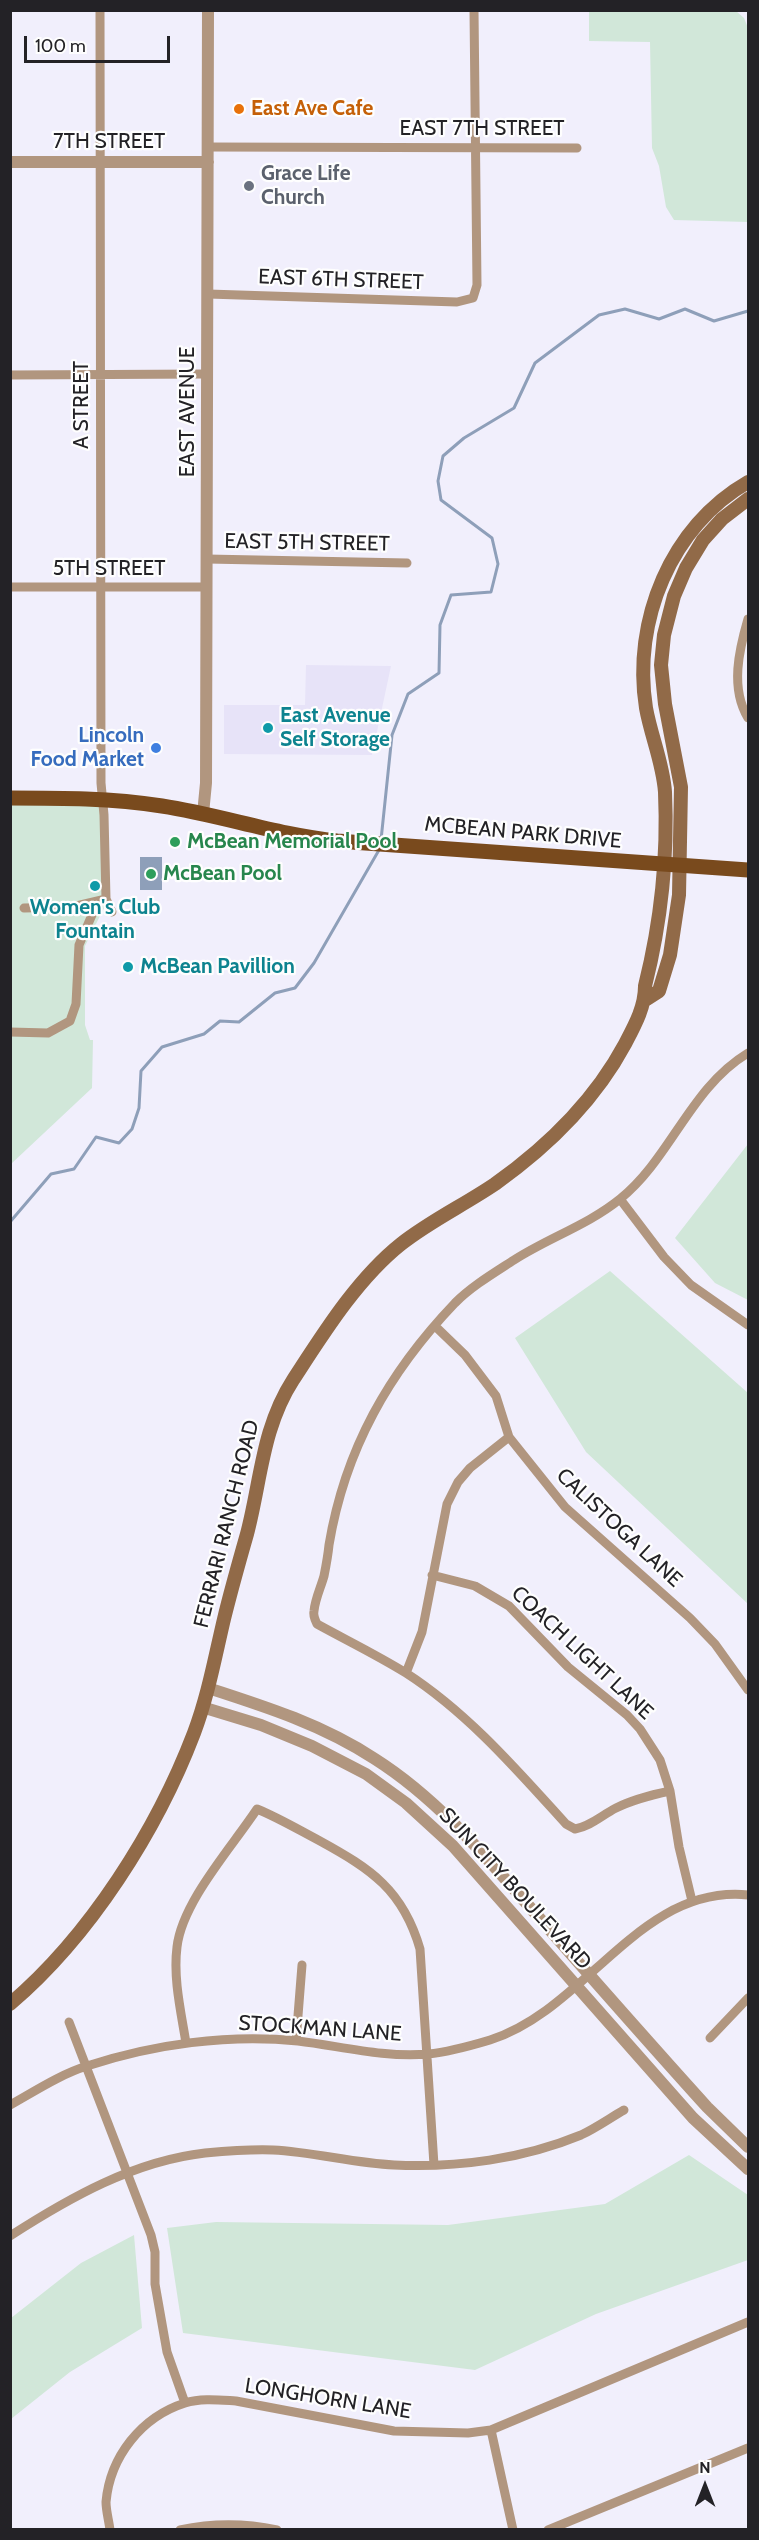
<!DOCTYPE html>
<style>
body{margin:0}
#map{position:relative;width:759px;height:2540px;overflow:hidden;background:#f1effc;font-family:Cabin,sans-serif}
canvas{display:block}
.frame{position:absolute;inset:0;border:12px solid #232226;pointer-events:none}
.north{position:absolute;left:675px;top:2456px;width:60px;height:60px;-webkit-text-stroke:4px #fefefe;paint-order:stroke;rotate:0deg;font-size:16px;font-weight:700;line-height:24px;text-align:center;color:#232226}
.north::after{content:'';display:block;margin:auto;width:21px;height:27px;background:#232226;clip-path:polygon(50% 0,100% 100%,50% 72%,0 100%)}
.scale{position:absolute;left:24px;top:36px;width:146px;height:27px;box-sizing:border-box;border:3px solid #232226;border-top:0;padding-left:8px;font-size:18px;line-height:21px;white-space:nowrap;color:#232226;-webkit-text-stroke:4px #fefefe;paint-order:stroke}
</style>
<div id="map">
<canvas width="759" height="2540"></canvas>
<div class="frame"></div>
<div class="north">N</div>
<div class="scale">100 m</div>
</div>
<script>
const context = document.querySelector('canvas').getContext('2d');
context.lineJoin = 'round';
function paint(path, color) {
  context.fillStyle = color;
  context.fill(path, 'evenodd');
}
function strokePath(path, color, width, dash) {
  context.strokeStyle = color;
  context.lineWidth = width;
  context.lineCap = dash ? 'butt' : 'round';
  context.setLineDash(dash || []);
  context.stroke(path);
}
function drawText(font, color, halo, rows, align = 'center') {
  context.font = font + ' Cabin,sans-serif';
  context.lineWidth = 4.5;
  context.setLineDash([]);
  context.textBaseline = 'middle';
  context.strokeStyle = halo;
  context.fillStyle = color;
  for (const [text, x, y, turn = 0] of rows) {
    context.save();
    context.translate(x, y);
    context.rotate((+turn || 0) * Math.PI / 180);
    context.textAlign = isNaN(turn) ? turn : align;
    if (halo) context.strokeText(text, 0, 0);
    context.fillText(text, 0, 0);
    context.restore();
  }
}
paint(new Path2D(`
 M306,665L391,666L372,755L224,754V705H305Z`), '#e7e3f8');
paint(new Path2D(`
 M589,11H736L744,18L748,28V222L674,220L666,207L659,166L652,148L650,42L589,41Z
 M11,804H104L107,902L85,946V1025L90,1040H93L92,1088L11,1164Z
 M748,1144V1300L715,1283L675,1238Z
 M610,1271L748,1393V1604L586,1452L515,1338Z
 M689,2155L748,2195V2260L596,2314L475,2370L183,2333L167,2228L216,2222L448,2225L605,2204Z
 M134,2235L142,2328L70,2372L11,2419V2318L81,2263Z`), '#d1e7d9');
paint(new Path2D(`
 M140,857H162V890H140Z`), '#8e9fb9');
strokePath(new Path2D(`
 M381,840L392,735L408,694L439,673L440,625L451,595L491,592L498,564L492,538L441,500L438,481L443,456L464,438L514,408L535,363L599,315L625,309L659,319L685,309L714,321L748,311
 M10,1222L51,1174L74,1169L96,1137L119,1143L132,1129L139,1108L141,1071L162,1047L204,1034L220,1021L239,1022L275,993L295,988L314,963L379,850`), '#8e9fb9', 3);
strokePath(new Path2D(`
 M208,147L577,148
 M208,294L457,302L473,298L477,285L474,10
 M10,375L207,374
 M207,559L407,563
 M10,587H207
 M748,619C739,650 730,688 748,718
 M106,899L112,912
 M24,908L72,907L106,899L104,815L101,783L100,10
 M10,1032L48,1033L70,1021L76,1004L79,945L98,901
 M620,1199L664,1257L691,1285L748,1325
 M436,1327L465,1355L496,1396L509,1437L565,1507L690,1618L715,1644L748,1690
 M432,1575L475,1586L509,1606L568,1667L627,1715L640,1729L660,1760L670,1791L679,1847L692,1901
 M406,1673L422,1632L447,1504L458,1482L470,1468L509,1437
 M670,1791C651,1795 634,1799 616,1808C602,1815 591,1826 575,1829L566,1824C517,1770 468,1713 406,1673C377,1655 346,1640 317,1624C315,1620 313,1615 314,1611C315,1599 321,1587 324,1576C326,1566 328,1555 329,1545C345,1449 389,1372 455,1303C472,1286 494,1273 514,1260C548,1238 588,1225 620,1199C671,1158 690,1088 748,1053
 M69,2022L151,2235L155,2252V2284L167,2352L185,2403
 M710,2038L748,1998
 M296,2041L302,1965
 M186,2043C181,2012 173,1978 177,1947C182,1902 232,1847 257,1809C279,1818 299,1830 320,1841C371,1869 403,1890 420,1949L434,2165
 M10,2105C35,2091 61,2074 87,2066C154,2044 228,2034 298,2041C340,2046 385,2058 428,2054C449,2052 470,2046 490,2040C586,2010 640,1884 748,1895
 M10,2236C69,2198 134,2161 205,2153C227,2151 250,2149 273,2150C313,2152 354,2163 394,2165C457,2168 523,2159 581,2135C596,2128 610,2118 624,2110
 M491,2430L513,2530
 M110,2530C109,2521 106,2511 106,2502C110,2457 141,2417 185,2403C201,2398 219,2400 236,2401L394,2431L468,2433L491,2430L748,2322
 M180,2530C213,2523 244,2523 277,2530
 M548,2530L748,2448`), '#b1967f', 9);
strokePath(new Path2D(`
 M10,162H208
 M203,814L206,783L208,10
 M208,1688C267,1707 323,1725 375,1759C438,1799 486,1857 535,1913C592,1978 649,2043 707,2107L748,2147
 M202,1707L261,1725L312,1746L366,1774L406,1803L453,1846L693,2118L748,2169`), '#b1967f', 12);
strokePath(new Path2D(`
 M645,1000L659,991L670,955L679,895L681,787L665,704L661,665L664,635L674,596L686,568L703,540L722,519L748,499
 M10,2004C90,1936 157,1830 194,1733C208,1696 215,1657 224,1619C231,1590 239,1562 247,1534C261,1481 262,1428 293,1380C323,1334 357,1279 401,1244C430,1221 464,1205 495,1184C547,1147 595,1100 625,1044C635,1025 645,1007 645,986C661,922 668,858 665,792C663,763 651,736 646,708C632,621 671,526 748,482`), '#916a48', 14);
strokePath(new Path2D(`
 M10,798C61,798 111,798 162,806C221,815 277,835 337,841L748,870`), '#794a1d', 15);
for (const [x, y, r, color] of [
 [239,109,6,"#e8710a"],
 [249,186,6,"#6b7280"],
 [268,728,6,"#0f9aa8"],
 [156,748,6,"#3f7fe0"],
 [175,842,6,"#2e9e5b"],
 [151,874,6,"#2e9e5b"],
 [95,886,6,"#0f9aa8"],
 [128,967,6,"#0f9aa8"]
]) {
  const dot = new Path2D();
  dot.arc(x, y, r, 0, 2 * Math.PI);
  context.fillStyle = color;
  context.fill(dot);
  strokePath(dot, '#fefefe', 2);
}
drawText('bold 21px', '#c56008', '#fefefe', [
 ["East Ave Cafe",251,109]
], 'left');
drawText('21px', '#232226', '#fefefe', [
 ["EAST 7TH STREET",482,129],
 ["7TH STREET",109,142],
 ["EAST 6TH STREET",341,280,2],
 ["A STREET",82,405,-90],
 ["EAST AVENUE",188,412,-90],
 ["EAST 5TH STREET",307,543,1],
 ["5TH STREET",109,569],
 ["MCBEAN PARK DRIVE",523,833,5],
 ["FERRARI RANCH ROAD",227,1524,-76],
 ["CALISTOGA LANE",619,1528,43],
 ["COACH LIGHT LANE",582,1653,43],
 ["SUN CITY BOULEVARD",515,1889,47],
 ["STOCKMAN LANE",320,2029,4],
 ["LONGHORN LANE",328,2399,9]
]);
drawText('bold 21px', '#5b616d', '#fefefe', [
 ["Grace Life",261,174],
 ["Church",261,198]
], 'left');
drawText('bold 21px', '#0d838f', '#fefefe', [
 ["East Avenue",280,716],
 ["Self Storage",280,740],
 ["Women's Club",95,908,"center"],
 ["Fountain",95,932,"center"],
 ["McBean Pavillion",140,967]
], 'left');
drawText('bold 21px', '#366cbe', '#fefefe', [
 ["Lincoln",144,736],
 ["Food Market",144,760]
], 'right');
drawText('bold 21px', '#27864d', '#fefefe', [
 ["McBean Memorial Pool",187,842],
 ["McBean Pool",163,874]
], 'left');
</script>
